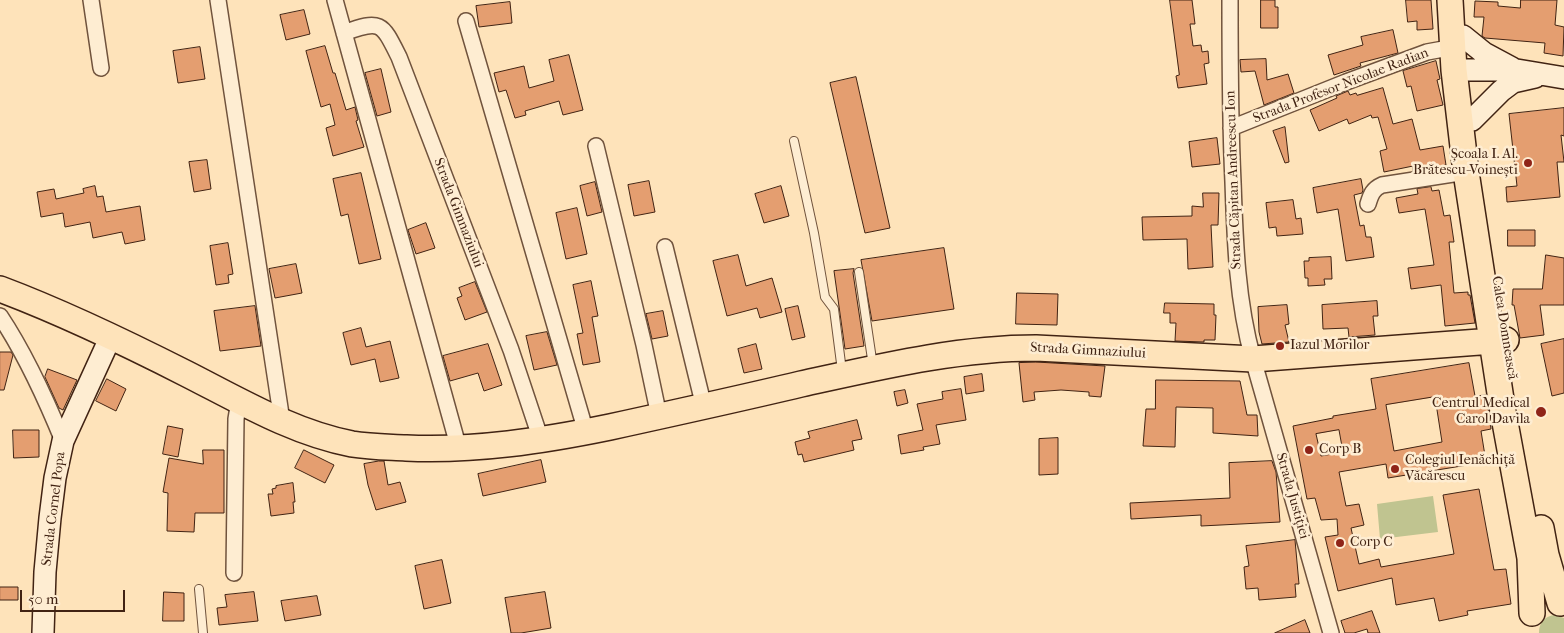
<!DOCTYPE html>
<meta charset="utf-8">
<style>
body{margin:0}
#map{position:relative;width:1564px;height:633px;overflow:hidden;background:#fee3ba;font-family:"IM FELL French Canon",serif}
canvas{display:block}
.scale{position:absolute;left:20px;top:590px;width:105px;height:22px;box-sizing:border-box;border:2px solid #412313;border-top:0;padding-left:6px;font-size:15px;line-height:18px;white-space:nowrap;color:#412313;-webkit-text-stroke:4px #feedd2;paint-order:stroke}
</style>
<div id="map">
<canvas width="1564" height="633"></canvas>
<div class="scale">50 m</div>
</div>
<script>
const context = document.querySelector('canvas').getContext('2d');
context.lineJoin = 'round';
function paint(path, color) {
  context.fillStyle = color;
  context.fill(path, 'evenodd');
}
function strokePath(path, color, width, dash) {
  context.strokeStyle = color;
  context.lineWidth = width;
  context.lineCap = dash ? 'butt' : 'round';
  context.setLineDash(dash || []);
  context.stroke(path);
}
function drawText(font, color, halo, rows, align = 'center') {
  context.font = font + ' "IM FELL French Canon",serif';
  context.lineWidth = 5;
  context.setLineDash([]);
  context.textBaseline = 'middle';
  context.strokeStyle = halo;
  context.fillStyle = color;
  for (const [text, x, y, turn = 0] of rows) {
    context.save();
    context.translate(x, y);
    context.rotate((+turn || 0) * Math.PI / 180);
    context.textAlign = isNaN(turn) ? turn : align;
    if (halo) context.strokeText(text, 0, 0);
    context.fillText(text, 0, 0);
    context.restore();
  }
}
paint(new Path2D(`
 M1433,496L1438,532L1380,539L1377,504Z
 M1555,615L1564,618V633H1539C1539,622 1545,616 1555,615Z`), '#c0c490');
const building = new Path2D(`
 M1170,0H1192L1195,24H1190L1193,46L1201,45L1202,52L1208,51L1209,63L1204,64L1207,84L1178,88L1176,76L1179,75Z
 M1261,0H1275V7H1278V28H1261Z
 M1406,0H1431L1433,29L1417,30V21L1408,22Z
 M1521,0H1557L1555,25L1564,27L1563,56L1544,53L1545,43L1485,38L1482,36L1484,17H1474L1475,1L1498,2V6L1520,8Z
 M510,2L512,23L479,27L476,6Z
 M304,10L310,34L286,40L280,15Z
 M1393,30L1398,53L1360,63L1361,66L1334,75L1328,55L1363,45L1361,37Z
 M325,46L333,73H335L346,110L355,107L358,120L356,121L364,147L333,156L326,128L335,125L330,104L321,107L306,51Z
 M200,47L205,79L178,83L173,51Z
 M569,55L583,110L563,115L559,101L525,111L526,115L515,118L506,90L499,92L494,73L524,66L529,88L554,81L549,60Z
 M1266,59L1267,80L1288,74L1294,93L1264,105L1255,71L1241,72L1240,60Z
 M1436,61L1440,79L1437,80L1443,105L1417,111L1411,86L1407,87L1403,71Z
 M381,69L391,112L377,116L365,73Z
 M856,77L890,228L865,233L830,83Z
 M1383,88L1393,124L1412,119L1420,150L1443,146L1446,165L1413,171V166L1384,172L1380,151L1387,149L1378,117L1372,118L1371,115L1349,124L1347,119L1319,131L1310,110L1337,98L1336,96L1348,91L1350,95L1356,93L1357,95Z
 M1564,108V136L1561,135L1564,162H1557L1560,197L1507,202L1506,187L1517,186L1509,114Z
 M1285,127L1289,162L1285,163L1273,131Z
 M1217,138L1220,164L1192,167L1189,142Z
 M207,160L211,189L194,192L189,162Z
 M361,173L381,259L359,264L348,214L341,216L333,179Z
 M1361,179L1363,190L1362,193L1354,195L1360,226L1364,225L1366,237H1371L1374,257L1346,261L1338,209L1317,213L1313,188Z
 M649,181L655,212L634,216L628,185Z
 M595,182L602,212L587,216L580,186Z
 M95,186L97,197L103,196L106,212L140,206L145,240L125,244L122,232L93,238L90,222L65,227L63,213L41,217L37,192L54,189L56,199L84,193L83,189Z
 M781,186L789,216L764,223L755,194Z
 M1431,187L1432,191L1439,190L1444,216L1450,215L1454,242H1449L1454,293L1468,292V295H1470L1475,323L1445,326L1441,285L1411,289L1408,268L1434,265L1425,209L1399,213L1396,198L1418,194L1417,189Z
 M1203,193H1219L1218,225H1211L1213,267L1188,269L1187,239L1143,240L1142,217L1192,216V206L1203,207Z
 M1293,200L1296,219L1301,218L1303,234L1277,236L1276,227L1269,228L1266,203Z
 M577,208L587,254L566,259L556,213Z
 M426,223L435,248L416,254L408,230Z
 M1508,230H1535V246H1508Z
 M228,243L233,274L228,275L229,283L216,285L210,246Z
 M944,248L954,309L872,321L861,260Z
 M738,255L746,286L772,278L782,312L760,318L757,308L727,316L713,261Z
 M1546,255L1564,258V305H1540L1544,335L1520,338L1514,305H1512L1513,289H1542Z
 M1331,257L1332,279H1324L1325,285L1308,286V278H1305L1304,261H1309V258Z
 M296,264L302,293L275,298L269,269Z
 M854,269L853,273L864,346L845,349L834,271Z
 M591,281L598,316L592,317L600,362L583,365L577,334L583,333L573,285Z
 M475,282L487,312L465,320L457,298L462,296L459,288Z
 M1017,293L1058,294L1057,325L1016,324Z
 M1377,301L1378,316H1373L1375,335L1349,337L1348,328L1323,329L1322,305Z
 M1165,303L1214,304V315H1216L1215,340H1204V342L1175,341L1176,323H1170V313H1164Z
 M1287,305L1289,324L1285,325L1289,342L1262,344L1259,332L1258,307Z
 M255,306L261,346L220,351L214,311Z
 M798,306L805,337L792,340L785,309Z
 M663,311L668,336L652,339L646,314Z
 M361,328L366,347L390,341L399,378L380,382L375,359L351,365L343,333Z
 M547,332L557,365L534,370L526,336Z
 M1564,339V393L1552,396L1541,344Z
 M488,344L502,385L484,391L478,373L450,381L443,356Z
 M756,344L762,369L744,373L738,349Z
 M0,352H11L13,355L4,390H0Z
 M1036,362L1105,366L1101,397L1089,396V392L1061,390L1034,392L1035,400L1023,402L1019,363Z
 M1469,363L1475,396L1486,395L1491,429L1481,431L1486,462L1388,478L1386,464L1339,472L1346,506L1359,504L1364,525L1351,528L1359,564L1379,559L1381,567L1454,554L1443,495L1479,489L1494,570L1506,569L1511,604L1467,611L1468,615L1439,621L1434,598L1396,605L1392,578L1338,591L1325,537L1338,535L1337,519L1321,520L1315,498L1307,499L1293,426L1333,418V416L1376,409L1371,379ZM1435,397L1442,442L1394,451L1386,405ZM1339,430L1343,452L1321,456L1316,434Z
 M48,369L77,380L63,410L59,408L45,377Z
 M982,374L984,391L966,394L964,377Z
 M107,379L126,389L116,411L96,401Z
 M1156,380L1240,381L1247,415H1257L1258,436L1213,433V408L1176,407L1175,447L1143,446L1146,409H1155Z
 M961,389L966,420L936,425L940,444L923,447L924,450L901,454L898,435L923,430L917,404L943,399L942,392Z
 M905,390L908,403L897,406L894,392Z
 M857,420L862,439L852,441L854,450L804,462L802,454L798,455L795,442L810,438L808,432Z
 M168,426L183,429L178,457L163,454Z
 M13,430H39V457L14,458Z
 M1058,438V474L1039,475V439Z
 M203,450H224V513H195L194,532L167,531L168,493L163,492L169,458L203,464Z
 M304,450L334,465L325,483L295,468Z
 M541,460L546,482L483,496L478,474Z
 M379,461H384L388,485L400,482L406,502L376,510L368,485L364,464Z
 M1272,461L1276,472L1280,522L1201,526V515L1131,519L1130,503L1230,498L1229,463Z
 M293,483L295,502H293L294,513L271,516L268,494H273L272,489L276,488V486Z
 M1295,540L1299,584H1295L1296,597L1259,600L1258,588L1246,589L1244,567L1249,566L1246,546Z
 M442,560L451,603L424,609L415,566Z
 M0,587H18V600H0Z
 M164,592L184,593V621H163Z
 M254,592L258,621L219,625L217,608L227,607L225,595Z
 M545,592L551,628L521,633H511L505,598Z
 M317,596L321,615L285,621L281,601Z
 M1372,611L1380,633H1368L1367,629L1354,633H1345L1341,621Z
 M1305,620L1310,633H1275Z`);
paint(building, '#e49e70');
strokePath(building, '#412313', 1);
const lane = new Path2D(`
 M794,141L814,233L825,297L834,309L842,371
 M859,272L873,366
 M199,589L203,633`);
const street = new Path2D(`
 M91,0L101,68
 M218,0L282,421
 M335,0L459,449
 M1230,0C1230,61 1230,121 1233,182C1235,242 1237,301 1253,359L1331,633
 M466,21L586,432
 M344,33C381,19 382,23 399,57L511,350L541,440
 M1231,128L1346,82L1427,52L1460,46
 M596,146L644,345L659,416
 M1368,204C1371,194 1373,189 1382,185L1466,172
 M665,247L704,407
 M0,316C26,355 45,397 63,441
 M234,573L236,419L239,401`);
const secondary = new Path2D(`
 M1463,36L1484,53L1512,68
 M1454,70H1517L1564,78
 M1472,120L1501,91L1513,82L1535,77
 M43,633L45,572L50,518L55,478L63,441L111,336`);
const primary = new Path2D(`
 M1450,0L1454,70L1466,172L1502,406L1530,558L1532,613
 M0,289C64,313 126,343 187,374C240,401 294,433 352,444C370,447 388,447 406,448C475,451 542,441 610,427C674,413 738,399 801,384C879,367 957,348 1036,348L1253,359L1506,340
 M1541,528L1546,555L1560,603`);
strokePath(lane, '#70533d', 10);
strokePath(street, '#70533d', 18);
strokePath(secondary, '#412313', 24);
strokePath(primary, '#412313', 28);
strokePath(lane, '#feedd2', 8);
strokePath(street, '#feedd2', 15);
strokePath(secondary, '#feedd2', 21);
strokePath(primary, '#fee3ba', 25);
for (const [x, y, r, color] of [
 [1528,163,5,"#8f2418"],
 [1280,346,5,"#8f2418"],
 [1541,412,6,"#8f2418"],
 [1309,450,5,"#8f2418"],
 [1395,469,5,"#8f2418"],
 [1340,543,5,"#8f2418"]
]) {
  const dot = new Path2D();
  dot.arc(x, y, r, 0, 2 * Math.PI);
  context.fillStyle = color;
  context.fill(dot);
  strokePath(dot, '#feedd2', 2);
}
drawText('14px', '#412313', '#feedd2', [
 ["Strada Profesor Nicolae Radian",1341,86,-21],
 ["Strada Căpitan Andreescu Ion",1234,180,-92],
 ["Strada Gimnaziului",458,213,69],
 ["Calea Domnească",1504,328,81],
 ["Strada Gimnaziului",1088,351,3],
 ["Strada Justiției",1292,496,74],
 ["Strada Cornel Popa",54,509,-83]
]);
drawText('14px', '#412313', '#feedd2', [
 ["Școala I. Al.",1518,155,"right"],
 ["Brătescu-Voinești",1518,171,"right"],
 ["Iazul Morilor",1290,346],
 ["Centrul Medical",1530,404,"right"],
 ["Carol Davila",1530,420,"right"],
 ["Corp B",1319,450],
 ["Colegiul Ienăchiță",1405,461],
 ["Văcărescu",1405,477],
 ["Corp C",1350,543]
], 'left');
</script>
